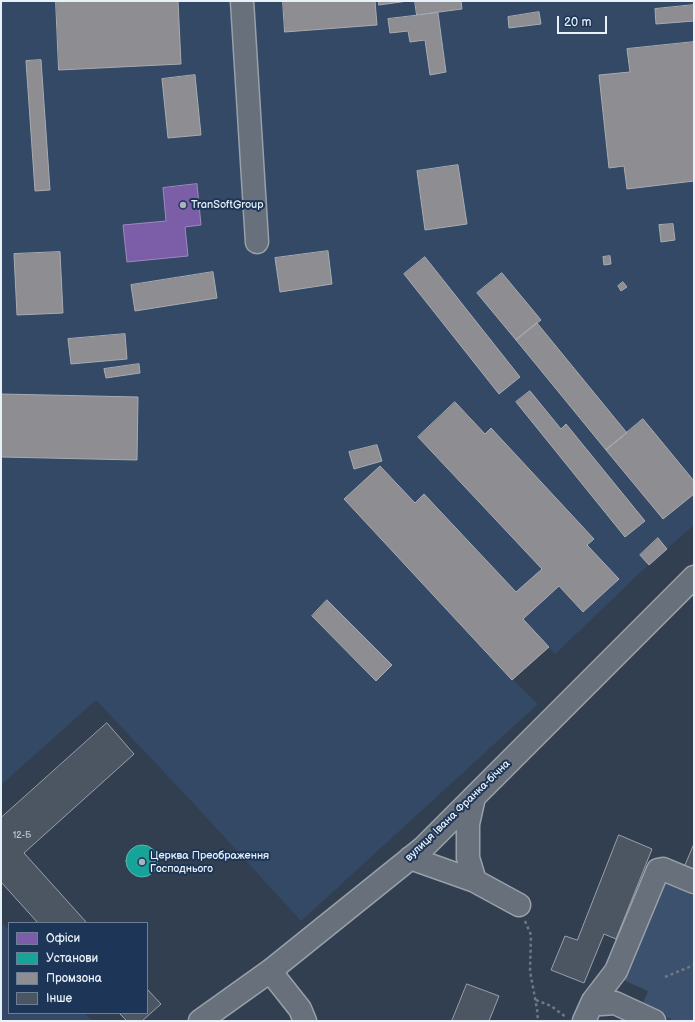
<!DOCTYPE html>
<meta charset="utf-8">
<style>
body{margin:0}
#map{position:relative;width:695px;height:1022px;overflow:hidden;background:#323f50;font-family:"Balsamiq Sans",sans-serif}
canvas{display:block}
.frame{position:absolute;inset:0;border:2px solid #e8f1f8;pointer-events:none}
.legend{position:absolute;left:8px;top:922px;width:140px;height:92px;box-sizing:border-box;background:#1d3557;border:1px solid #6e8097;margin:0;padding:5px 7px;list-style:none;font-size:12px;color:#e8f1f8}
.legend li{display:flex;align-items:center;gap:8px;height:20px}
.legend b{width:20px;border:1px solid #6e8097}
.scale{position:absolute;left:557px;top:16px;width:50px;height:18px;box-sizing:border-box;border:2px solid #e8f1f8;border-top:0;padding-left:5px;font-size:12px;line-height:14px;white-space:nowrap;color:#e8f1f8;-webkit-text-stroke:3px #1d3557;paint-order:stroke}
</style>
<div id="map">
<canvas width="695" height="1022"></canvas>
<div class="frame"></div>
<ul class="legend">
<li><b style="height:11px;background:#7b5ea7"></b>Офіси</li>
<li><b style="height:11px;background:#17a398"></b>Установи</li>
<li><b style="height:11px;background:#8d8d92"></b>Промзона</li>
<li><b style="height:11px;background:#4c5663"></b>Інше</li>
</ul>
<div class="scale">20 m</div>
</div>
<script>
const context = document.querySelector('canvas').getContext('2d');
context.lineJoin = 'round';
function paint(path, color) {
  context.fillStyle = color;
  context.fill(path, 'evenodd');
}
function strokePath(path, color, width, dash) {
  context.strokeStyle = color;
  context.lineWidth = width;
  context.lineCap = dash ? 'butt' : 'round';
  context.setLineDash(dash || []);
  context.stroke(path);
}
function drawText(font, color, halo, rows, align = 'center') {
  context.font = font + ' "Balsamiq Sans",sans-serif';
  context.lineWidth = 4;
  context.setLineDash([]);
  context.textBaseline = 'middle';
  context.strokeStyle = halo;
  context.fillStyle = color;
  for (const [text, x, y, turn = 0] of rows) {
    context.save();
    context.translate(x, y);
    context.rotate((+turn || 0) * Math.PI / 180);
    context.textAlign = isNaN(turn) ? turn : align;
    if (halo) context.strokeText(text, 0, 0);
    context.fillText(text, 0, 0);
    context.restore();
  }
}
paint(new Path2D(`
 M1,1H694V525L643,570L555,654L548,647L513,680L538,704L301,921L196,806L96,700L1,785Z
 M1,922L9,930V1013H84L92,1021H1Z`), '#334965');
paint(new Path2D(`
 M666,883L694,896V1021H675L644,1008L643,1003L648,991L621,979L660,887Z`), '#3c516d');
const offices = new Path2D(`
 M197,184L201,225L185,227L188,256L127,262L123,225L166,221L163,188Z`);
paint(offices, '#7b5ea7');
strokePath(offices, '#9c8abf', 1);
const public = new Path2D(`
 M126 861a16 16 0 1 1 32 0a16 16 0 1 1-32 0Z`);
paint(public, '#17a398');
strokePath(public, '#56bab5', 1);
const industry = new Path2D(`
 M56,1H178L181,64L59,70Z
 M283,1H375L377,25L285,32Z
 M379,1H408L379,5Z
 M415,1H461L462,9L417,15Z
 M694,5V21L656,24L655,9Z
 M539,12L541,24L509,28L508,17Z
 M438,13L446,72L430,75L425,40L410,42L408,31L390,33L388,19Z
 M694,42V181L627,189L624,166L609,168L599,75L630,72L627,49Z
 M41,60L50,190L35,191L26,61Z
 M195,75L201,135L168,138L162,79Z
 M458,165L467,224L425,230L417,171Z
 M673,224L675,240L661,242L659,225Z
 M328,251L332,284L280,292L275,258Z
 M60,252L63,313L17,315L14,254Z
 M610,256L611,264L604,265L603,257Z
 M425,257L520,377L499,394L404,274Z
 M213,272L217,298L135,311L131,285Z
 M502,273L541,320L516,340L477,293Z
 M623,282L627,287L621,291L618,286Z
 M537,323L627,433L606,450L516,340Z
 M125,334L127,359L71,364L68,339Z
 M139,364L140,373L106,378L104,369Z
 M530,391L561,429L566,424L645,521L625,537L516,402Z
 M1,394L138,397L137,460L1,457Z
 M455,402L485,434L491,428L594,539L587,545L619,579L583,612L559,586L523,619L549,647L512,680L344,499L380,466L415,503L424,494L516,592L542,569L418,437Z
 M643,419L694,481V494L663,519L606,450Z
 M377,445L382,461L354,469L349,452Z
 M658,538L667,549L649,565L640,555Z
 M327,600L392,665L376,681L312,616Z`);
paint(industry, '#8d8d92');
strokePath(industry, '#a8abb1', 1);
const building = new Path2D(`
 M107,723L134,754L24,853L87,923H38L1,882V818Z
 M619,835L652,849L616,939L604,934L584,983L551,970L565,936L577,940Z
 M694,844V869L685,866Z
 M467,984L499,996L489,1021H452Z
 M147,989L161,1004L142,1021H127L119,1013H147Z`);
paint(building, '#4c5663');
strokePath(building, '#99a0aa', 1);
const minor = new Path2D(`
 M242,1L257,242
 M474,797L468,824V858L475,881L519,905
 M410,858L475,881
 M270,971L300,1009L305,1021
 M593,1001L616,971L658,870L663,869L694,882
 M200,1021L270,971L423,848L694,577
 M584,1021L593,1001L601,1004L615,1003L654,1021`);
strokePath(minor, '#99a0aa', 25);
strokePath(new Path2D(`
 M525,921L531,935L530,971L537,1009L538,1021
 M665,977L694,965
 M536,1000L551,1006L566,1017`), '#707881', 2.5, [3, 3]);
strokePath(minor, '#67707b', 22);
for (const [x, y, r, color] of [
 [183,205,4,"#a8b3bd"],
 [142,862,4,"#a8b3bd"]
]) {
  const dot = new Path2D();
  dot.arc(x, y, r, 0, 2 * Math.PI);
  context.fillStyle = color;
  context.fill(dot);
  strokePath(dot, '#1d3557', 1.5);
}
drawText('9px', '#c1cad3', null, [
 ["12-Б",22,836]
]);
drawText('11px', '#e8f1f8', '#1d3557', [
 ["TranSoftGroup",191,205],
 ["Церква Преображення",150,856],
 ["Господнього",150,869]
], 'left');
drawText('11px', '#e8f1f8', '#1d3557', [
 ["вулиця Івана Франка-бічна",458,811,-44]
]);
</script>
